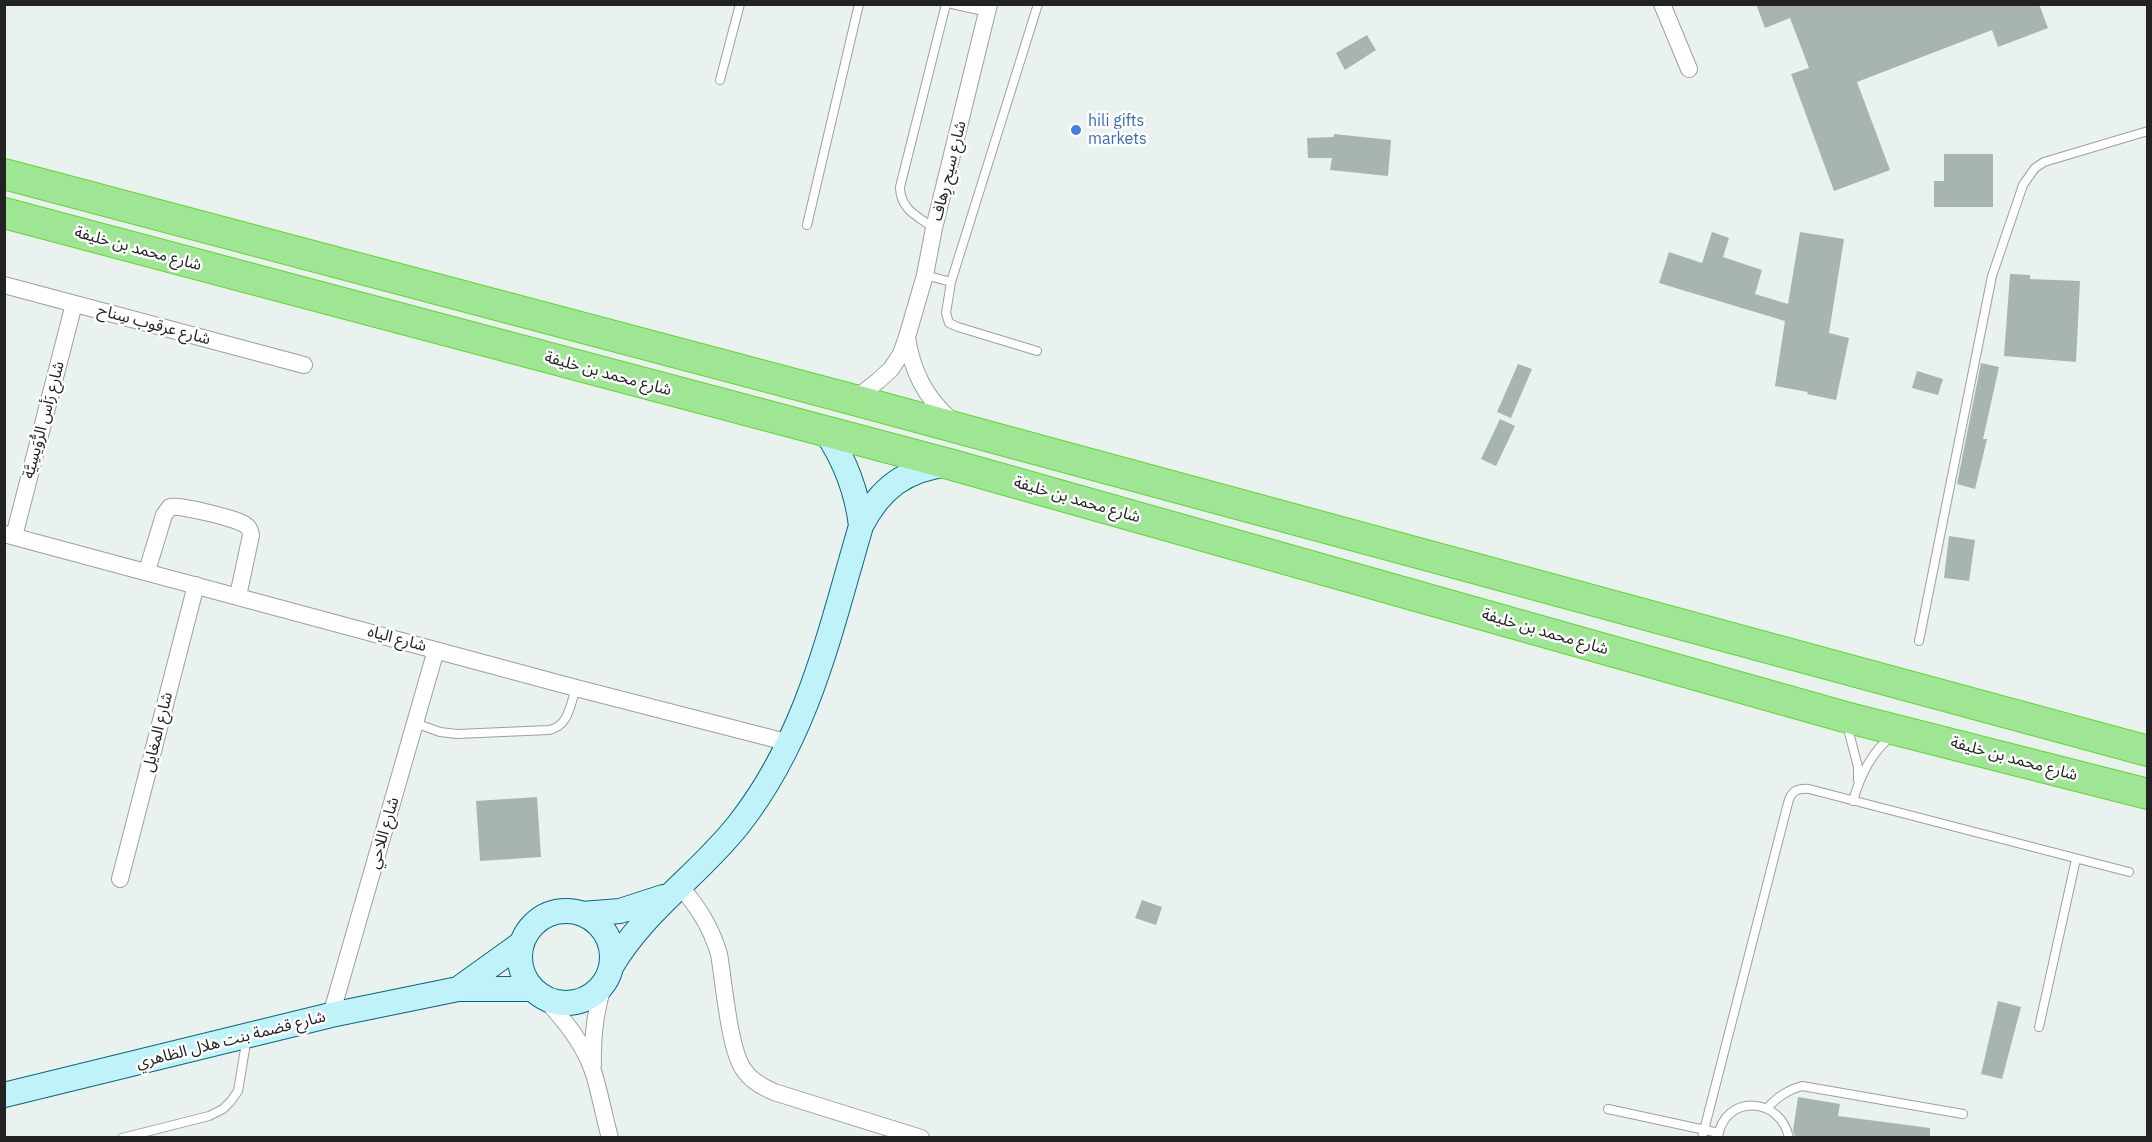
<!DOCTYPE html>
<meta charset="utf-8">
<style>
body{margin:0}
#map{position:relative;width:2152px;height:1142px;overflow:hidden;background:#e9f2ef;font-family:"IBM Plex Sans",sans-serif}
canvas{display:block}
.frame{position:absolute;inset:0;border:6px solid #222;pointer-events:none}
</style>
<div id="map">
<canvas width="2152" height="1142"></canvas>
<div class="frame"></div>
</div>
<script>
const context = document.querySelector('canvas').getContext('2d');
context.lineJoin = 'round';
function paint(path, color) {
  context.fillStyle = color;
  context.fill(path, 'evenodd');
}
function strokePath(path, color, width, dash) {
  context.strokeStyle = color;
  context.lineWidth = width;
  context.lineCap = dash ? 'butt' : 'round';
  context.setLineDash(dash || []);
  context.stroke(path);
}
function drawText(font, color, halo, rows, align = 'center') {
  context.font = font + ' "IBM Plex Sans","Noto Sans Arabic",sans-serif';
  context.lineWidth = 5;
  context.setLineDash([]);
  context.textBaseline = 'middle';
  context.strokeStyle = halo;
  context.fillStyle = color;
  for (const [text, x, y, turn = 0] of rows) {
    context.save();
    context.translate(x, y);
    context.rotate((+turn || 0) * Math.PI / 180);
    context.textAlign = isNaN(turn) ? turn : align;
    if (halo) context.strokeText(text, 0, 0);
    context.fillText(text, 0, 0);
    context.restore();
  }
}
paint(new Path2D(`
 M1756,4H2039L2048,28L1998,47L1992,30L1857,82L1890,170L1834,191L1791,74L1809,68L1790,18L1765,28Z
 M1367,35L1376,50L1345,70L1336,53Z
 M1334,134L1391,140L1388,176L1330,170L1332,158H1308L1307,138L1334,137Z
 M1944,154H1993V207H1934V181H1944Z
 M1712,232L1729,238L1723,257L1762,270L1755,294L1788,304L1800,232L1844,239L1829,333L1849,338L1836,400L1807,394L1808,392L1775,386L1785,321L1659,283L1669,252L1702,263Z
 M2010,274L2030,275V279L2080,281L2076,362L2004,356Z
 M1981,363L1999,367L1983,439H1987L1975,489L1957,484Z
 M1518,364L1532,369L1511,418L1497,412Z
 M1917,371L1943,379L1938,395L1912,388Z
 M1500,419L1515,426L1496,466L1481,459Z
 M1949,536L1975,540L1969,581L1944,578Z
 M537,797L541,857L480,861L476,801Z
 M1142,900L1162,907L1156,925L1135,918Z
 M1998,1001L2021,1007L2002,1079L1981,1074Z
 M1798,1097L1840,1104L1838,1116L1930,1128V1137H1795L1793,1131Z`), '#a8b4ae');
const lane = new Path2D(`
 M952,4L988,12
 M720,80L740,4
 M807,225L859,4
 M934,228C918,217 900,209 900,187L946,4
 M925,275L951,282
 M1037,351L958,327L949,323L946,313L951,282L1038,4
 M1919,641L1992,276L2023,185L2035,168L2044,162L2148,131
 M415,723L440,732L457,734L549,730C569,726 570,705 576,688
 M1847,725L1858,767V780
 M1853,801C1860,776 1871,752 1892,736
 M2039,1027L2076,859
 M1767,1108C1778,1097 1787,1090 1802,1086L1963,1114
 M1608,1109L1719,1133
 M1718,1137C1724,1094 1781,1096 1789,1138
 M122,1138L209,1116L223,1109L231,1101L238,1091L247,1037
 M1702,1138L1788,803C1791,791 1797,788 1809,789L2129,872`);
const street = new Path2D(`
 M1662,4L1689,69
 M4,285L304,365
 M907,337C912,371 925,397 951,420
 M848,398L864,392L878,381L891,369L901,354L907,337L925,275L934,228L989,4
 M4,534L576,688L790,743
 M14,536L74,304
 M147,571L164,515L170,507C181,505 233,518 244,524C249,527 250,530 251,535L238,596
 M120,879L196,585
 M680,886C698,907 711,927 719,954C724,982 729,1050 744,1070C751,1081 763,1087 774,1092L921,1138
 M545,999C565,1021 585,1045 594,1074C600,1094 604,1116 610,1138
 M331,1015L436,650
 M593,1065C592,1037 595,1011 604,984`);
const secondary = new Path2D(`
 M826,432C846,462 857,491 861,526
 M520 957a46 46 0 1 1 92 0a46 46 0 1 1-92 0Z
 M582,914L620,911L663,897
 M611,967C645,909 698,876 739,824C808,736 830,631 861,526C880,488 906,469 949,464
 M458,989L522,943
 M4,1095L331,1015L458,989H532`);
const highway = new Path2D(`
 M4,174L847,398L2148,751
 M4,213L949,464L1845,717L2148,794`);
strokePath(lane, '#9f9f9f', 10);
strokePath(street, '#9f9f9f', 18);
strokePath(secondary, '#07677a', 26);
strokePath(highway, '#5ed82d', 32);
strokePath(lane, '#fff', 8);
strokePath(street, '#fff', 16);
strokePath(secondary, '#c0f3f9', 24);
strokePath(highway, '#9ee694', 30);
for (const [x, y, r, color] of [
 [1076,130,6,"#3f7fe0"]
]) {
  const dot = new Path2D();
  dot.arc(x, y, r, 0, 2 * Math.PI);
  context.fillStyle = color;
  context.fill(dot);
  strokePath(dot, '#fff', 2);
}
drawText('16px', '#366cbe', '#fff', [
 ["hili gifts",1088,121],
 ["markets",1088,139]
], 'left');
drawText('16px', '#222', '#fff', [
 ["شارع سيح رِهاف",949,171,-76],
 ["شارع محمد بن خليفة",138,249,15],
 ["شارع عرقوب سِناح",154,325,15],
 ["شارع محمد بن خليفة",608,374,15],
 ["شارع رَأس الرُّوَيسِيَّة",44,420,-75],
 ["شارع محمد بن خليفة",1077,500,16],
 ["شارع محمد بن خليفة",1545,632,16],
 ["شارع الياه",397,639,15],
 ["شارع المغايل",158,732,-76],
 ["شارع محمد بن خليفة",2014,759,15],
 ["شارع اللاحي",384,833,-74],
 ["شارع قضمة بنت هلال الظاهري",231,1040,-14]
]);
</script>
